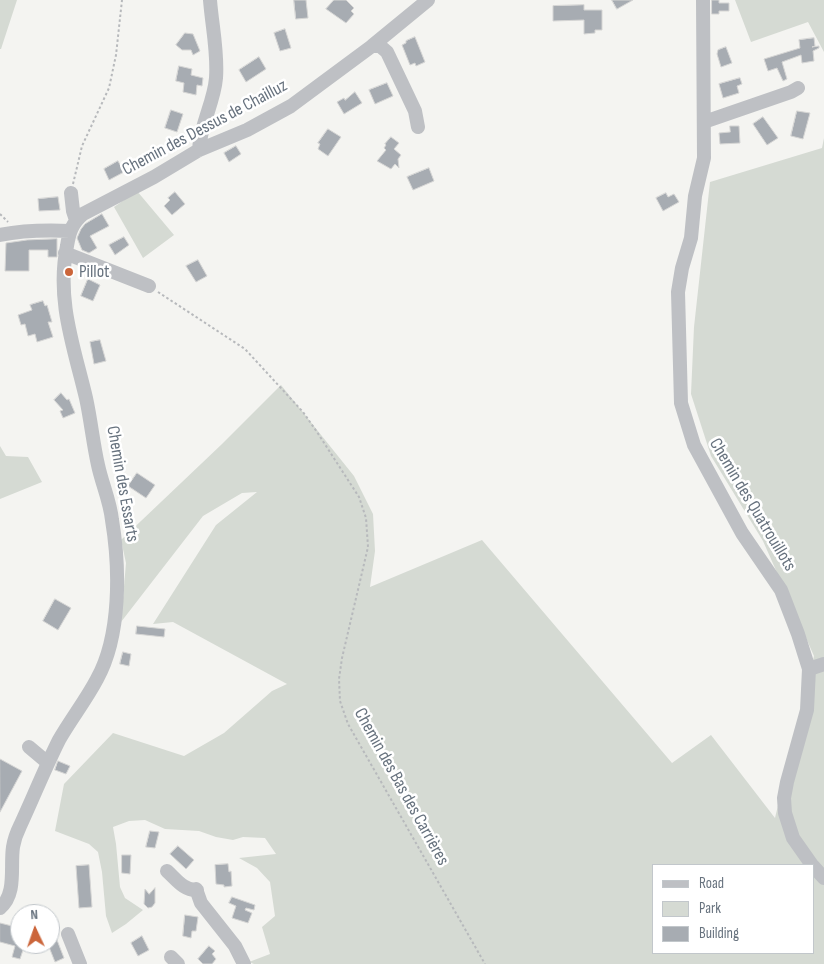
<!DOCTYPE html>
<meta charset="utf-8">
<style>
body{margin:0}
#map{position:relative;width:824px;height:964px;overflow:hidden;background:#f4f4f1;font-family:"Sofia Sans Condensed",sans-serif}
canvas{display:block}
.legend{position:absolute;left:652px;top:864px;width:162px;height:90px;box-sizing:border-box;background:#fff;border:1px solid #c2c7cb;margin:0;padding:6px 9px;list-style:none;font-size:15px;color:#67727e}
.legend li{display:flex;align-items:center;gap:10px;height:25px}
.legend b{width:25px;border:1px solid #c2c7cb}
.north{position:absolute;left:10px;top:904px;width:50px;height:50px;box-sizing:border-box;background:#fff;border:1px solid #c2c7cb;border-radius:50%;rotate:357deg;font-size:14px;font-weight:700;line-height:20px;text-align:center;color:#67727e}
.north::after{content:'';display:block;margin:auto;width:18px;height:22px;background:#cb653a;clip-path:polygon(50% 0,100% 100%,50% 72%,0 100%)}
</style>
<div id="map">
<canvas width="824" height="964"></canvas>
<ul class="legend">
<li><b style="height:6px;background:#bec0c4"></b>Road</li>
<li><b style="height:14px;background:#d5dad3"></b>Park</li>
<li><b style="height:14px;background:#a7acb2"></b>Building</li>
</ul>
<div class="north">N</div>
</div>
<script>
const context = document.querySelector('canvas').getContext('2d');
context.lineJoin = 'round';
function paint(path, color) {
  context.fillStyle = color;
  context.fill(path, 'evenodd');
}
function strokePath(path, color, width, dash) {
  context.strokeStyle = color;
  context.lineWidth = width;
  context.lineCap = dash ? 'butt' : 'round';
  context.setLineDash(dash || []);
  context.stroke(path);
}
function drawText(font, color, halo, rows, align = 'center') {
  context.font = font + ' "Sofia Sans Condensed",sans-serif';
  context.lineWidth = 5;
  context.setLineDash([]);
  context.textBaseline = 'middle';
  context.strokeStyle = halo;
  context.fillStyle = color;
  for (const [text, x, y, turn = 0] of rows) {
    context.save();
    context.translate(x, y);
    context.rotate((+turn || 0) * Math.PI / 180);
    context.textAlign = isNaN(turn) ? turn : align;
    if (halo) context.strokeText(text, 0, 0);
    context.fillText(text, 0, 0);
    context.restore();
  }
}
paint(new Path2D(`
 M0,0H17L1,49H0Z
 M735,0H824V52L808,22L751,42Z
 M824,138V964H254L249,962L270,954L262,927L275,916L270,882L257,868L239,858L276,854L265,838L243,837L233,840L216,837L199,831L165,829L145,820L129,821L113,827L116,844L120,887L125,898L143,910L126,924L112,933L106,916L102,872L98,852L89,844L55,831L64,784L113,733L184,756L224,733L272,691L287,684L173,622L153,624L216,525L257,492L242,493L203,516L121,622L126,563L121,540L222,444L281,385L354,476L373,514L375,551L370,587L482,540L672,763L711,735L775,818L814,656L763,541L711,456L691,394L694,327L710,182L822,148ZM653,865H813V953H653Z
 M137,191L174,235L143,258L114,207Z
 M0,446L6,456L28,457L42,482L0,499Z`), '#d5dad3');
const building = new Path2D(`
 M294,0H306L308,18L296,19Z
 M334,0H346L354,8L351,11L354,14L346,23L326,9Z
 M612,0H633L617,9Z
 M712,0H719V3H729V11H719V14H712Z
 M584,5V10H602V30H595V33L584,34V20L553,21V6Z
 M285,29L291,48L280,51L274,33Z
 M185,33L193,34L200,51L193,55L191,50H182L176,45Z
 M415,37L425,62L416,66L415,63L410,65L402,45L406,43V41Z
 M814,38L815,46L812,47L819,46V48L813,51L814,61L802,63L801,55L782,62L787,79L783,81L777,68L768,71L764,59L800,48L799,40Z
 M726,47L732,63L721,67L717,54L718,50Z
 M259,57L266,69L246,82L239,70Z
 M179,66L192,69L191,75L203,78L202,86L197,85L196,95L183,92L184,83L176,81Z
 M740,78L742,84L737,86L739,93L723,98L719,84Z
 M387,83L393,96L375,104L369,90Z
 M355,92L362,103L344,114L337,102L344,98L345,100Z
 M171,110L183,114L177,132L165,128Z
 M797,111L810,113L803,139L791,136Z
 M763,117L778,138L767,145L753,124Z
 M730,126H739L740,143L720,144L719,133L730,132Z
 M328,129L341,137L328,156L318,149L320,144L318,143Z
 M391,137L399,143L394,149L401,155L398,159L399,168L395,164L391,169L377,161L386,150L384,148L386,145L385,144Z
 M236,146L241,154L229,162L224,153Z
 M118,161L124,172L109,180L104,169Z
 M429,168L434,181L413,190L407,177Z
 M175,192L185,204L172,215L164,206L170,200L168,198Z
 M666,193L668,197L674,194L679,202L663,211L656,198Z
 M58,197L60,210L39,211L38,199Z
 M102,214L109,226L90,236L97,248L89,253L82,250L77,238L81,229L85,224Z
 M124,237L129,245L115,255L109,245Z
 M57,239V257H48V250H29V271H5L6,243L27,240Z
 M198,260L207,276L196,282L186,266Z
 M88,279L100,285L93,301L81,296Z
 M43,301L45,306L47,305L52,322H48L53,337L37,342L35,334L28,336L25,324L21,325L18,315L32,310L30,305Z
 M100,340L106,361L94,364L90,342Z
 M61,393L67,400L69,399L75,413L63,418L60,411L63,410L54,400Z
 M137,473L155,485L146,498L128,486Z
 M55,599L71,608L58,630L43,621Z
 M137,626L165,629L164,637L136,634Z
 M123,652L131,654L129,666L120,664Z
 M0,759L22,771L0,812Z
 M58,761L70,766L66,774L55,770Z
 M150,831L159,832L155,848L146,847Z
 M178,846L194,860L186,869L170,854Z
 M122,855H131L130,874L122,873Z
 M228,864L229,872L231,871L232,886L224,887V885L216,884L215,865Z
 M89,865L92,907L79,908L76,866Z
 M155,888V903L152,907L148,908L144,904L145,889L149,894Z
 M232,897L255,905L254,910L246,908L245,910L252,913L248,923L232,918L236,906L229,903Z
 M185,915L198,917L196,931H192L191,938L183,936Z
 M50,922L64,958L55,962L49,947Z
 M0,923L20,928V944H25L20,959L12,957L15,946L0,942Z
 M142,936L149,950L138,956L131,943Z
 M209,946L215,951L212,954L216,959L212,964H203L198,959Z`);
paint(building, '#a7acb2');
strokePath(building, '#d5d5d4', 1);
strokePath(new Path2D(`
 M73,184L82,146L109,88L116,55L122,0
 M0,214L8,222
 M158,292L245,349L303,412L317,432L359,497L366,518L368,547L342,658L339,679L340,701L348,724L485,964`), '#b7b9bc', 2, [2.5, 2.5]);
strokePath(new Path2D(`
 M703,0L704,158L695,196L691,238L682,268L678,292L681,403L694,445L742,533L781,590L798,634L809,669L807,710L787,782L784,798L785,813L793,838L812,865
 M372,46H380L387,52L415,111L418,127
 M704,122L791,92L798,88
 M199,150C200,125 214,103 216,78C218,52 212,26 210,0
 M71,193L73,211L76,220
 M0,235C24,230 46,230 70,231
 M65,253L149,286
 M809,669L824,664
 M29,747L48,763
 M813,866L824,878
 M167,871C176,879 184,891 197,890
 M196,889L201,903L235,946L244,964
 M0,908C17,894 10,867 13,847C14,841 17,832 20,826C33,798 45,768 59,740C71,719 86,700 97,679C121,636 120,568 112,520C110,501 102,484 98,465C93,443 91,421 86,398C74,347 56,300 67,246C69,233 72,223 83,214L154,177L199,150L247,130L291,106L372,46L428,0
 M68,934L80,964
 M171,957L178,964`), '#bec0c4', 14);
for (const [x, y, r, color] of [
 [69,272,5,"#cb653a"]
]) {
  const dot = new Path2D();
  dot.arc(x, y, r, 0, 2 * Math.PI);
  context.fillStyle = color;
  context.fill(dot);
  strokePath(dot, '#fff', 2);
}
drawText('18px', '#67727e', '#fff', [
 ["Chemin des Dessus de Chailluz",205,128,-28],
 ["Chemin des Essarts",122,484,80],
 ["Chemin des Quatrouillots",752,505,59],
 ["Chemin des Bas des Carrières",401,787,61]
]);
drawText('18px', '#67727e', '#fff', [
 ["Pillot",79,272]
], 'left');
</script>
